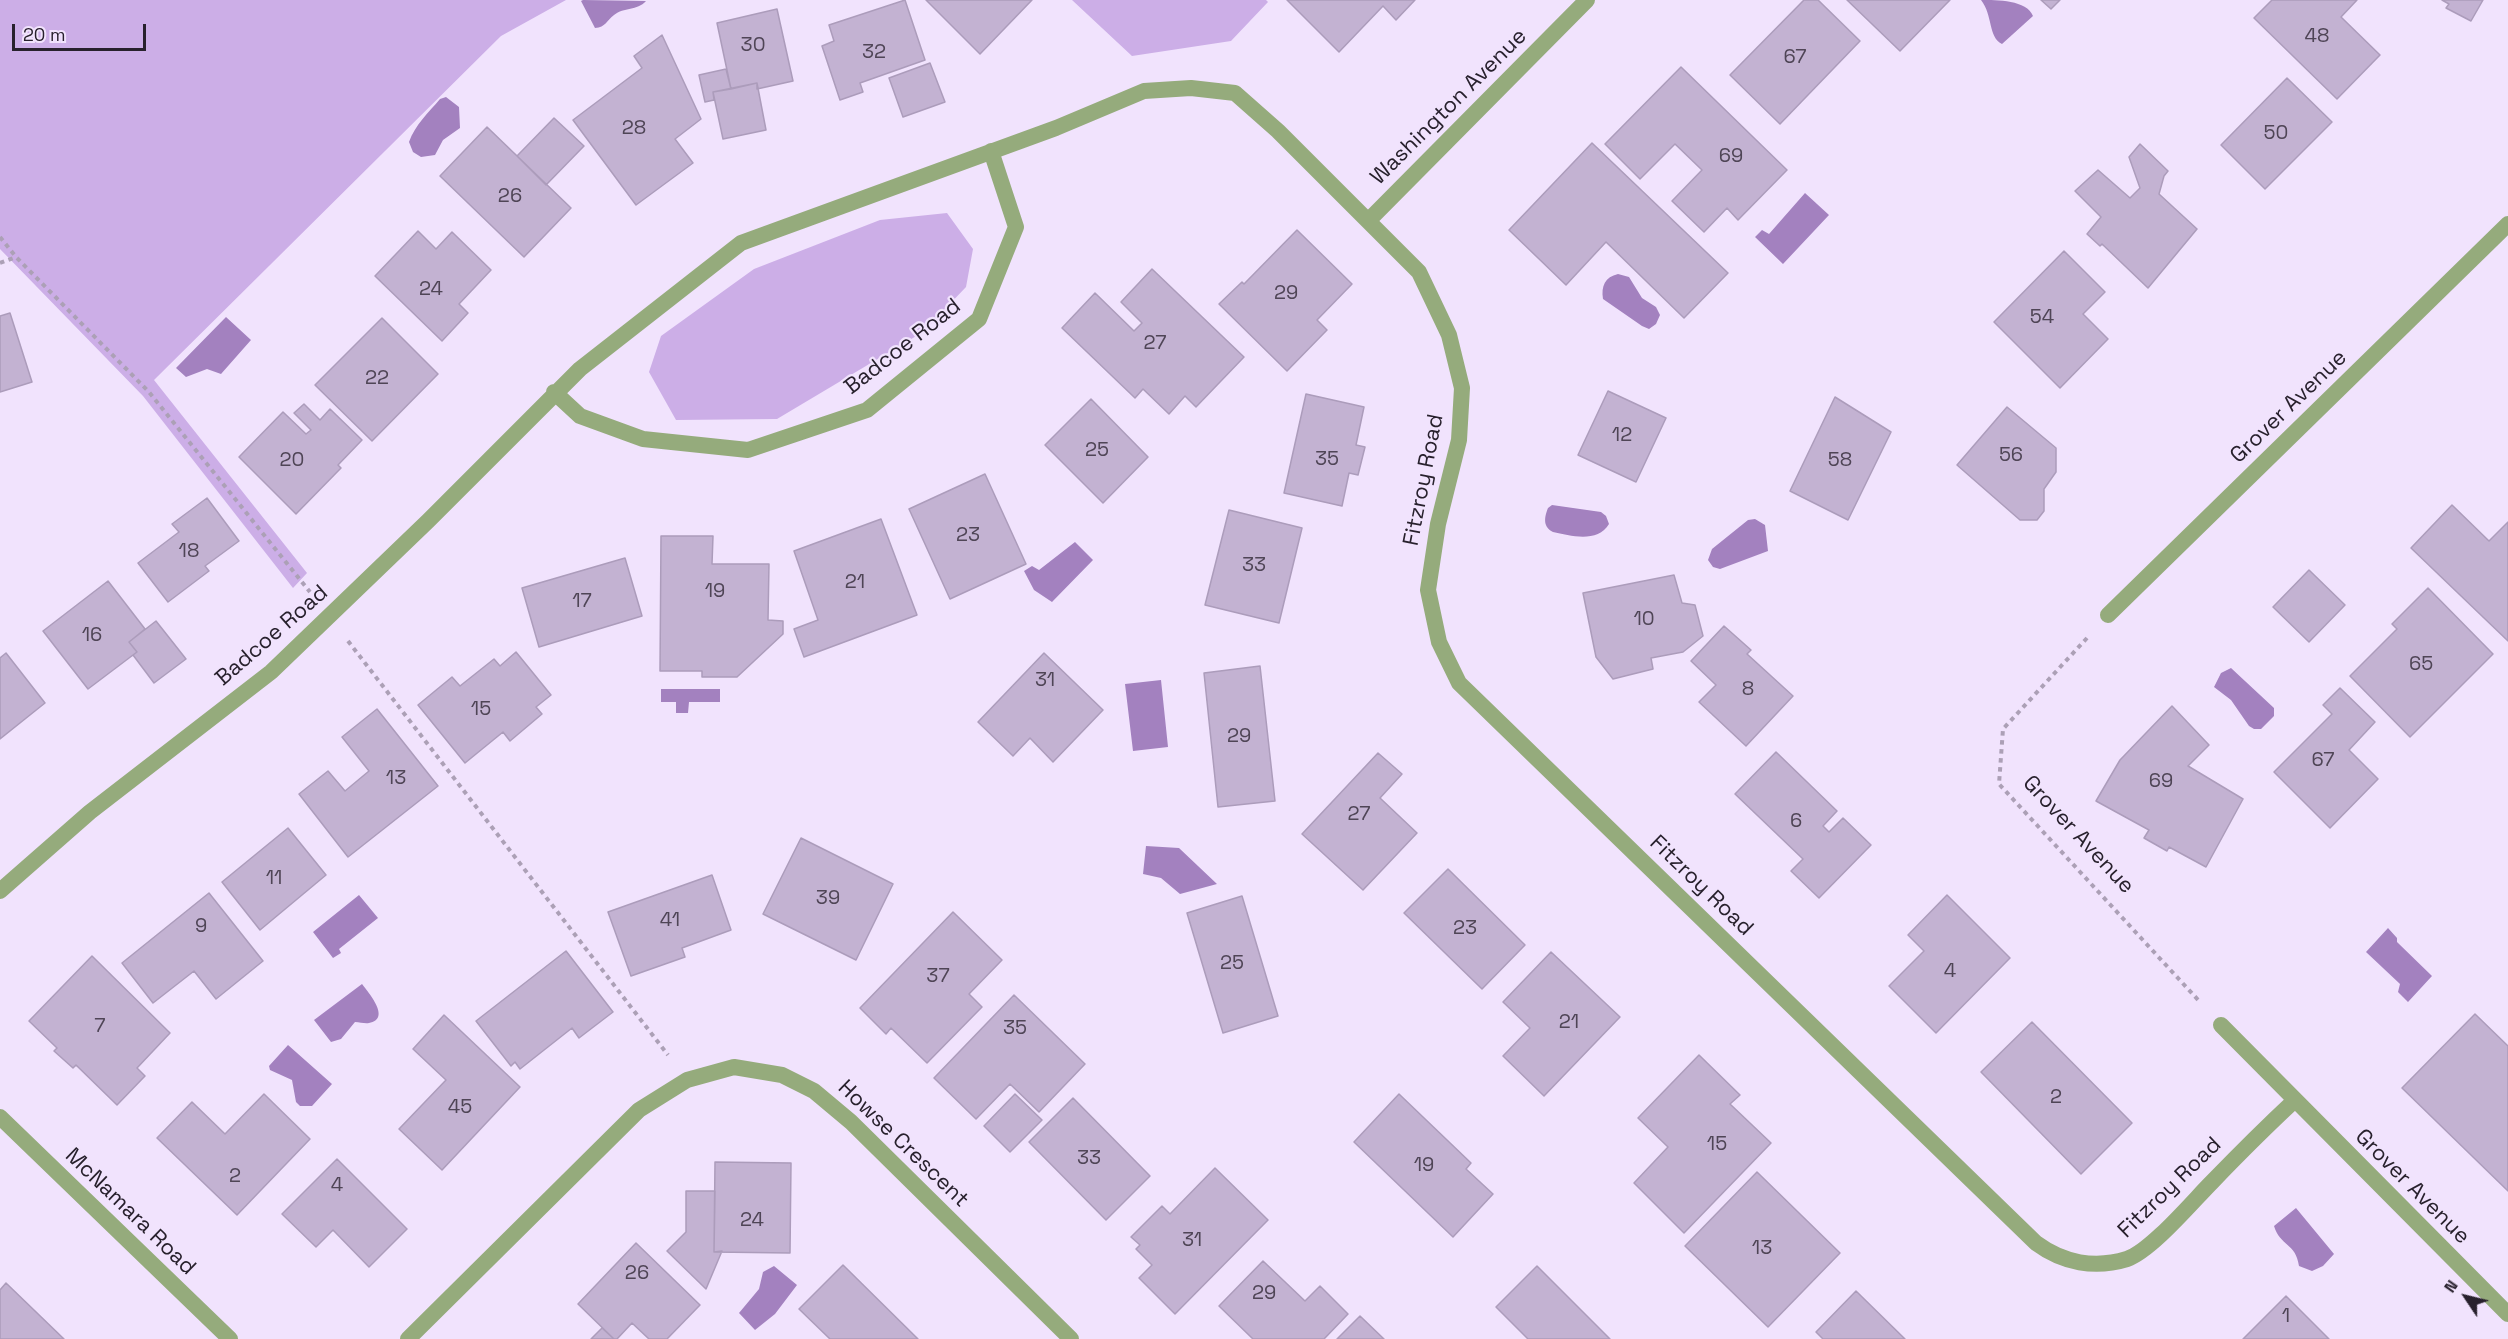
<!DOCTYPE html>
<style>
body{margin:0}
#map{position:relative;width:2508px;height:1339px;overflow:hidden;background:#f1e3fd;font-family:"Space Grotesk",sans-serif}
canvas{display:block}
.north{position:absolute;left:2436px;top:1267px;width:60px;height:60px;-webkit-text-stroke:4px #f1e3fd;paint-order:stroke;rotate:305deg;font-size:16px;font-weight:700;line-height:24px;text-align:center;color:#28212d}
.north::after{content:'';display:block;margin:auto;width:21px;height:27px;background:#28212d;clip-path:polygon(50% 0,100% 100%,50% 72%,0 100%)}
.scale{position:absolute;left:12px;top:24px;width:134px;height:27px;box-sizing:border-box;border:3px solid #28212d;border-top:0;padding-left:8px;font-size:18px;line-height:21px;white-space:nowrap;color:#28212d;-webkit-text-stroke:4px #f1e3fd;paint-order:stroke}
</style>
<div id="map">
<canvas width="2508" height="1339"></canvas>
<div class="north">N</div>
<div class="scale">20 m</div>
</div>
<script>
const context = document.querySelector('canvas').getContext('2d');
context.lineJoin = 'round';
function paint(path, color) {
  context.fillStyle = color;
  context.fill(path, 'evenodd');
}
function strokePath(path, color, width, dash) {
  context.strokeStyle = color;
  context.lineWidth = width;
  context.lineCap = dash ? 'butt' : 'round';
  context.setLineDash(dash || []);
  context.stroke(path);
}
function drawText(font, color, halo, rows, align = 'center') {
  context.font = font + ' "Space Grotesk",sans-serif';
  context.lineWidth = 4.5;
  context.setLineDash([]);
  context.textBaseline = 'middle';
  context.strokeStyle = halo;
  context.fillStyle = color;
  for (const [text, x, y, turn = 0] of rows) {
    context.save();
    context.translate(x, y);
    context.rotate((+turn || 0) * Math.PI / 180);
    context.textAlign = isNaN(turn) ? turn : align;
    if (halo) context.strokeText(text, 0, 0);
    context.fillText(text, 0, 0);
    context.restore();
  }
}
paint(new Path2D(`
 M0,0H566L501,36L154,380L307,573L293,588L143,396L0,249Z
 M1072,0H1266L1268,2L1231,41L1132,56Z
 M947,213L973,249L966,287L923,332L777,419L676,420L649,372L661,336L754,269L880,220Z`), '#ccaee7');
paint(new Path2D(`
 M1981,0C1997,0 2027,0 2033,16L2002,44C1988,37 1993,15 1981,0Z
 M581,1L583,0L646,1C637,11 624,7 614,15C606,21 606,27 595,28Z
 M446,97L459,107L460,128L443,140L435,155L421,157L413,152L409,142C415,125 429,112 440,99Z
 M1805,193L1829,215L1783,264L1755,237L1762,230L1769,234Z
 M1618,274L1629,277L1642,298L1656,307L1660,315L1656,324L1649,329L1642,326L1603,299C1601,286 1605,277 1618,274Z
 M226,317L251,340L221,374L207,369L186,377L176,368Z
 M1552,505L1601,512L1606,516L1609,524C1598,543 1571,536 1553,532C1543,527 1544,518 1548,508Z
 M1755,519L1765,525L1768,551L1720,569L1713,567L1708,560L1712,549L1748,520Z
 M1075,542L1093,560L1052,602L1034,590L1024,571L1032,566L1039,570Z
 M2231,668L2274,708V716L2261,729H2254L2249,726L2231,700L2214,687L2221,673Z
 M1161,680L1168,747L1133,751L1125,684Z
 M661,689H720V702H689L688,713H676V702H661Z
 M1146,846L1179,848L1217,884L1180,894L1161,878L1143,874Z
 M359,895L378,918L339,949L341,953L333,958L313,932Z
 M2388,928L2397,938V942L2432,976L2408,1002L2398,992L2400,984L2366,952Z
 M362,984C368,992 392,1019 369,1023C365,1024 360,1022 355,1022L341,1039L331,1042L314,1020Z
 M288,1045L332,1084L312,1106H300L296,1102L292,1080L270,1070L269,1066Z
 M2296,1208L2334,1254L2323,1266L2312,1271L2299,1266C2296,1243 2280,1246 2274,1226Z
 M774,1266L797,1285L775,1314L755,1330L739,1313L759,1289L763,1272Z`), '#a381bf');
const building = new Path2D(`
 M905,0L925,60L860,83L863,92L840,100L822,46L834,41L829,25Z
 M926,0H1032L980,54Z
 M1287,0H1415L1396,20L1383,6L1339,52Z
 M1804,0H1818L1860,41L1780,124L1730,75Z
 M1847,0H1950L1900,51Z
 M2041,0H2060L2051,9Z
 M2272,0H2357L2341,17L2380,55L2337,99L2254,18Z
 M2442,0H2483L2471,21L2446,8L2449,4Z
 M777,9L793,81L757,89V83L731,89L717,23Z
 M662,35L701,119L675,139L693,163L636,205L573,120L642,68L634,56Z
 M930,63L945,102L903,117L889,78Z
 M1681,67L1787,170L1738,220L1727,208L1704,232L1672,201L1702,170L1675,144L1640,179L1605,144Z
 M726,69L731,89L713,92L714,100L705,102L699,75Z
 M2287,78L2332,122L2265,189L2221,145Z
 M757,83L766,130L723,139L713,92Z
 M554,118L584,146L546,185L517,156Z
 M487,127L571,208L524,257L440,176Z
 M1592,143L1728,273L1684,318L1606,242L1566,285L1509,230Z
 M2140,144L2168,171L2164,176L2159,194L2197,229L2148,288L2102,244L2100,246L2087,234L2101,217L2075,191L2098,170L2130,198L2140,188L2129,157Z
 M1297,230L1352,284L1317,320L1327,330L1287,371L1219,304L1242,282L1244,284Z
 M418,231L436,249L452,232L491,270L459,304L468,313L442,341L375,276Z
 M2064,251L2105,292L2083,314L2108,339L2060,388L1994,322Z
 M1152,269L1244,357L1196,407L1185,396L1169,414L1143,389L1135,398L1062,328L1095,293L1134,331L1142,323L1121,302Z
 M10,313L32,382L0,392V316Z
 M382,318L438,374L372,441L315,385Z
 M1608,391L1666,418L1636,482L1578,455Z
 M1306,394L1364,407L1356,445L1365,447L1358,475L1349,473L1342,506L1284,493Z
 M1835,397L1891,432L1848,520L1790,491Z
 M1091,399L1148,457L1103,503L1045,445Z
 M304,404L320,420L330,409L362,440L338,465L341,468L296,514L239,457L283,412L306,434L311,430L294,413Z
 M2007,407L2056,448V472L2044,489V511L2037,520H2020L1957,465Z
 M985,474L1026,564L950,599L909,509Z
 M207,498L239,541L205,566L209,571L168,602L138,563L179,532L172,524Z
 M2452,505L2489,541L2508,522V641L2411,548Z
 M1229,510L1302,528L1279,623L1205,605Z
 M881,519L917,615L804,657L794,629L818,620L794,551Z
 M661,536H713L712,564H769L768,620L783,621V634L737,677H702V671H660Z
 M625,558L642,616L539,647L522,588Z
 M2309,570L2345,605L2309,642L2273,607Z
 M1674,575L1682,603L1695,605L1703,636L1683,652L1651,658L1653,669L1613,679L1596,657L1583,593Z
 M108,581L145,629L129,642L137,652L88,689L43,631Z
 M2428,588L2493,654L2410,737L2350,676L2397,629L2392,624Z
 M156,621L186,659L154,683L133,655L137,652L129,642Z
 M1724,626L1751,650L1747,654L1793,696L1746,746L1699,702L1716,685L1691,661Z
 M516,652L551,695L536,707L542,714L510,741L503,732L465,763L418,705L452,677L460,686L494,659L500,666Z
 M6,653L45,703L0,739V658Z
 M1044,653L1103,710L1053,762L1030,738L1013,756L978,722Z
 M1260,666L1275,801L1218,807L1204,673Z
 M2340,688L2375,722L2349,750L2378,779L2330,828L2274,772L2332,714L2323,705Z
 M2172,706L2209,745L2188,766L2243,799L2206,867L2169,847L2167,851L2144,838L2149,830L2096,801L2120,760Z
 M377,709L438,786L348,857L299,794L328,771L345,791L369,771L342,737Z
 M1776,752L1837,811L1823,826L1829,832L1843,818L1871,845L1819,898L1791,871L1803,859L1735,794Z
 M1378,753L1402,774L1380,798L1417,833L1363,890L1302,834Z
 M288,828L326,875L260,930L222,882Z
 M801,838L893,884L856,960L763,914Z
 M1448,869L1525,945L1482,989L1404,913Z
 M712,875L731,930L682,948L685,957L631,976L608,912Z
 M209,893L263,961L216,999L194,971L153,1003L122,963Z
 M1947,895L2010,958L1936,1033L1889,986L1924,951L1908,935Z
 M1242,896L1278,1016L1223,1033L1187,913Z
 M953,912L1002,960L969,994L982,1007L927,1063L891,1028L886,1034L860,1008Z
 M566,951L613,1012L579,1038L572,1028L520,1069L515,1062L511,1066L476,1021Z
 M1551,952L1620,1017L1544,1096L1503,1056L1530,1028L1503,1002Z
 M92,956L170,1033L137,1068L145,1076L117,1105L76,1065L73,1068L54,1051L57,1048L29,1021Z
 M1014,995L1085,1064L1039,1112L1010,1084L976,1119L934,1078Z
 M2475,1014L2508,1046V1191L2402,1088Z
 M444,1015L520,1087L442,1170L399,1129L446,1080L413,1049Z
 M2032,1022L2132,1123L2081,1174L1981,1072Z
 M1699,1055L1740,1095L1730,1104L1771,1143L1684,1233L1634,1183L1668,1147L1638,1118Z
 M264,1094L310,1139L237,1215L157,1138L192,1102L225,1134Z
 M1015,1094L1042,1120L1010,1152L984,1126Z
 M1399,1094L1471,1163L1466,1169L1493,1194L1453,1237L1354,1142Z
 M1073,1098L1150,1176L1106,1220L1029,1142Z
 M337,1159L407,1229L369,1267L333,1230L316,1247L282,1214Z
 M715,1162L791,1163L790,1253L714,1252Z
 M1215,1168L1268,1220L1175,1314L1139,1278L1152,1265L1136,1249L1140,1245L1131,1237L1162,1206L1170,1214Z
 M1757,1172L1840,1253L1768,1327L1685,1246Z
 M686,1191H715L714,1252L722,1251L706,1289L667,1251L686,1232Z
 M636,1243L700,1305L667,1339H649L632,1323L617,1339H614L578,1304Z
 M1263,1261L1305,1301L1320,1286L1348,1314L1324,1339H1253L1219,1306Z
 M843,1265L918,1339H830L799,1309Z
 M1537,1266L1610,1339H1528L1496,1307Z
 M6,1283L64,1339H0V1290Z
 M1856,1291L1905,1339H1823L1816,1332Z
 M2286,1296L2329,1339H2243Z
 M1360,1316L1384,1339H1337Z
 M602,1328L614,1339H591Z`);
paint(building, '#c3b2d2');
strokePath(building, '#ac9cbb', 1.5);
strokePath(new Path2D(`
 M0,237L16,257L149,392L310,592
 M0,263L16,257
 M2087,638L2003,729L1999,784L2200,1002
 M348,641L668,1055`), '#aca0b6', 4, [4.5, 4.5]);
strokePath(new Path2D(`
 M1369,220L1587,0
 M554,392L580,416L643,439L748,450L867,410L979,319L1016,227L991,151
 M2108,615L2508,224
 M0,891L90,812L271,672L428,521L580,369L741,243L1056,128L1144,91L1191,88L1235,93L1278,131L1419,272L1449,335L1462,388L1459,440L1438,524L1428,590L1439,642L1459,683L2036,1243C2063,1263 2095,1269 2127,1259C2151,1251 2193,1201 2212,1182C2239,1154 2266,1127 2294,1101
 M2221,1025L2508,1314
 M0,1117L230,1339
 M408,1339L639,1110L687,1080L734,1067L782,1075L814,1091L851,1122L1071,1339`), '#95ab7c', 16);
drawText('20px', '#4f4556', null, [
 ["48",2317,37],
 ["30",753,46],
 ["32",874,53],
 ["67",1795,58],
 ["28",634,129],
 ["50",2276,134],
 ["69",1731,157],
 ["26",510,197],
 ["24",431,290],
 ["29",1286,294],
 ["54",2042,318],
 ["27",1155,344],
 ["22",377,379],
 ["12",1622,436],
 ["25",1097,451],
 ["56",2011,456],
 ["35",1327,460],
 ["20",292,461],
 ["58",1840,461],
 ["23",968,536],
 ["18",189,552],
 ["33",1254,566],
 ["21",855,583],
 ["19",715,592],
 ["17",582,602],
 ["10",1644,620],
 ["16",92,636],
 ["65",2421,665],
 ["31",1045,681],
 ["8",1748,690],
 ["15",481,710],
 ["29",1239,737],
 ["67",2323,761],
 ["13",396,779],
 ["69",2161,782],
 ["27",1359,815],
 ["6",1796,822],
 ["11",274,879],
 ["39",828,899],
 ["41",670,921],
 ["9",201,927],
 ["23",1465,929],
 ["25",1232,964],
 ["4",1950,972],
 ["37",938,977],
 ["21",1569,1023],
 ["7",100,1027],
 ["35",1015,1029],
 ["2",2056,1098],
 ["45",460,1108],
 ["15",1717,1145],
 ["33",1089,1159],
 ["19",1424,1166],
 ["2",235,1177],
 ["4",337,1186],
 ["24",752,1221],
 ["31",1192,1241],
 ["13",1762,1249],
 ["26",637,1274],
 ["29",1264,1294],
 ["1",2286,1317]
]);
drawText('22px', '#28212d', '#f1e3fd', [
 ["Washington Avenue",1449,107,-45],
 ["Badcoe Road",903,347,-38],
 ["Grover Avenue",2289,407,-44],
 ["Fitzroy Road",1424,480,-79],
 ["Badcoe Road",272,636,-41],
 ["Grover Avenue",2078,835,47],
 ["Fitzroy Road",1701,886,44],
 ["Howse Crescent",903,1144,44],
 ["Grover Avenue",2412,1187,45],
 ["Fitzroy Road",2170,1188,-44],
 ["McNamara Road",130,1212,44]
]);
</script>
